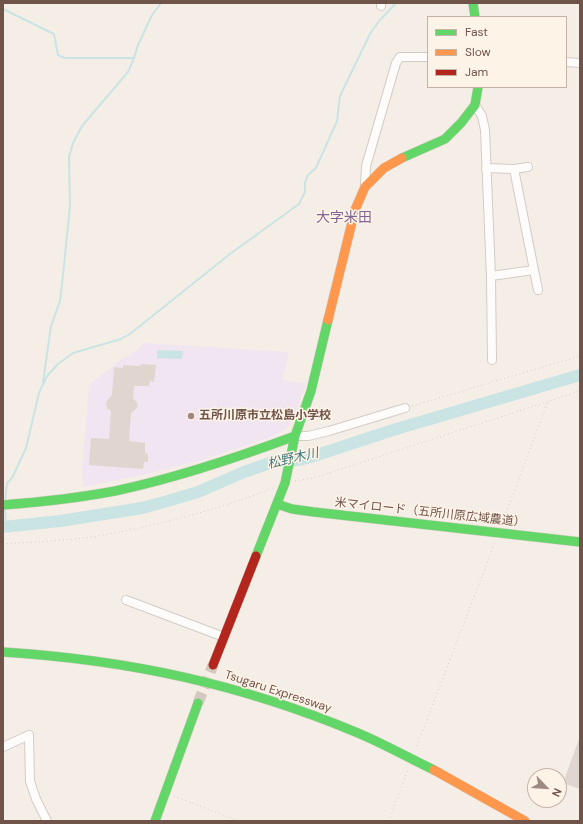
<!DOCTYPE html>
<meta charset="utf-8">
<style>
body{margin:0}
#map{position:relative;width:583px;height:824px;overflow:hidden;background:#f5eee7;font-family:"DM Sans",sans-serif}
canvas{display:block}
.frame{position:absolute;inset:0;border:4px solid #70544a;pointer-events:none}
.legend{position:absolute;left:427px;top:16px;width:140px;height:72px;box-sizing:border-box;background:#fef3e7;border:1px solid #c5b3a8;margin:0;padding:5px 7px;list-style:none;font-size:12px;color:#70544a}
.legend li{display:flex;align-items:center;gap:8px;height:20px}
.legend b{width:20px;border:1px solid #c5b3a8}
.north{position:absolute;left:527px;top:768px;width:40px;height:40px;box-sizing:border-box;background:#fef3e7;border:1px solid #c5b3a8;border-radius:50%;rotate:115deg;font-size:11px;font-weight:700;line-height:16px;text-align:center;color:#70544a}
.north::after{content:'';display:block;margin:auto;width:14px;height:18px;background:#9f8a81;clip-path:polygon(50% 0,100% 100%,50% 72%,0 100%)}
</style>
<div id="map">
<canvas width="583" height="824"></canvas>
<div class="frame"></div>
<ul class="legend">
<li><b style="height:5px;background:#63d668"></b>Fast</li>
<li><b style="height:5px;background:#ff974d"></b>Slow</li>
<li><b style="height:5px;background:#b3261e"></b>Jam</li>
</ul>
<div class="north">N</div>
</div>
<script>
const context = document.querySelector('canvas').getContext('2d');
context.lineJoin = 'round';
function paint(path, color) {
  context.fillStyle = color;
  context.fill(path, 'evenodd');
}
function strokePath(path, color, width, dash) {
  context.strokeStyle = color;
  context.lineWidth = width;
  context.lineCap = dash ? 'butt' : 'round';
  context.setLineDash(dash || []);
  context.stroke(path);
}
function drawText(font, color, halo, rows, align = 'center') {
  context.font = font + ' "DM Sans","Noto Sans JP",sans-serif';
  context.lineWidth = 3;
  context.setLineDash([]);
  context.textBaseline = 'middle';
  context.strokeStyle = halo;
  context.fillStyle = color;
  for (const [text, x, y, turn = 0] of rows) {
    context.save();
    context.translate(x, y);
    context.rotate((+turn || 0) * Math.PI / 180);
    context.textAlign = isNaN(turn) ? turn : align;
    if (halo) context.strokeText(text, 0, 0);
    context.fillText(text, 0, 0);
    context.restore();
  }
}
paint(new Path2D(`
 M145,343L289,352L282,380L306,383L296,413L287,428L274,436L202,460L143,475L83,487L82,469L89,385L124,357H128Z`), '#f0e5f0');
paint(new Path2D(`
 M157,350L183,351L182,359L157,358Z`), '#cae4e4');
strokePath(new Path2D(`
 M3,9L54,34L58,55L65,58H134
 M43,382L51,326L60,301L62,285L70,206L69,157L73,143L82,126L128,72L134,58L138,45L152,15L161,3
 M5,502L7,483L12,478L26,448L39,393L47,376L58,364L73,353L121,339L130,334L230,254L299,204L305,192V182L308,175L316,168L337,121L340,96L352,71L371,32L380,20L396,3
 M5,508L6,527`), '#cae4e4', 2);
strokePath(new Path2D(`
 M3,527L60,521L142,508L164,502L198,492L244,472L273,462L299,460L314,456L393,430L580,375`), '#cae4e4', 12);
paint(new Path2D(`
 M141,364L156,365L154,382L150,381L149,386H134L133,399L135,400L138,405L137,408L131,413L129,441L145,443V453L148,454V462H144L143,469L89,465L91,438L109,439L111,411L107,408L106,402L112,395L114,367L123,368V365L140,366Z
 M579,739L580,740V789L563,783Z`), '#e1d6cf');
strokePath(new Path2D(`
 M198,703L213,665`), '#d4c8c0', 11, [11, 5.5]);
const street = new Path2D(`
 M381,3V6
 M566,62L580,63
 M475,105L482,116L485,130L491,276L492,360
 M486,168L514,169L528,167
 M365,187L366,166L396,63L400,57H428
 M534,270L538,290
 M491,276L534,270L514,169
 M295,436H308L329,431L405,408
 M126,600L224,637
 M3,747L29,735L30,781L36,799L47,821`);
const fast = new Path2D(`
 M473,3L475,17
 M402,158L445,139L461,123L475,105L478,87
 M277,504L292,509L314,512L580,542
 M3,505C41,502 78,498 115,491C176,478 236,458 295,436
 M256,556L285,483L295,436L311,391L328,320
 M3,652C129,660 241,684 358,733C384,744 409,758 434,770
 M155,821L198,703`);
const slow = new Path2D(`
 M328,320L355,210L365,187L384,168L402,158
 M434,770L525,821`);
const jam = new Path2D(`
 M213,665L256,556`);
strokePath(street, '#d3cbc6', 10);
strokePath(fast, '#d4cac4', 10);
strokePath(slow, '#d4cac4', 10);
strokePath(jam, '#d4cac4', 10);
strokePath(new Path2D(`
 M412,406L580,356
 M295,481L317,477L580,391
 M502,524L548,401
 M3,544C32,542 62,541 91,537C153,527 214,511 273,488
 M417,746L495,542
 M174,796L239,821
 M389,821L408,769`), '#d6cdc9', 1, [1, 3]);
strokePath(street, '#fefcfb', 8);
strokePath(fast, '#63d668', 9);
strokePath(slow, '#ff974d', 9);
strokePath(jam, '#b3261e', 9);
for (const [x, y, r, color] of [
 [191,416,4,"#9f8a81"]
]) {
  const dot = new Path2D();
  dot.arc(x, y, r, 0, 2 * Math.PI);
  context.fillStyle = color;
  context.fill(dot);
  strokePath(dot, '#fef3e7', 1.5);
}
drawText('bold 12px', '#70544a', '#fef3e7', [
 ["五所川原市立松島小学校",199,416]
], 'left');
drawText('12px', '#70544a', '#fef3e7', [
 ["米マイロード（五所川原広域農道）",430,513,6],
 ["Tsugaru Expressway",278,692,18]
]);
drawText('italic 13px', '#42787c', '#fef3e7', [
 ["松野木川",293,459,-13]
]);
drawText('14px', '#806594', '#fef3e7', [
 ["大字米田",344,218]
]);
</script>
